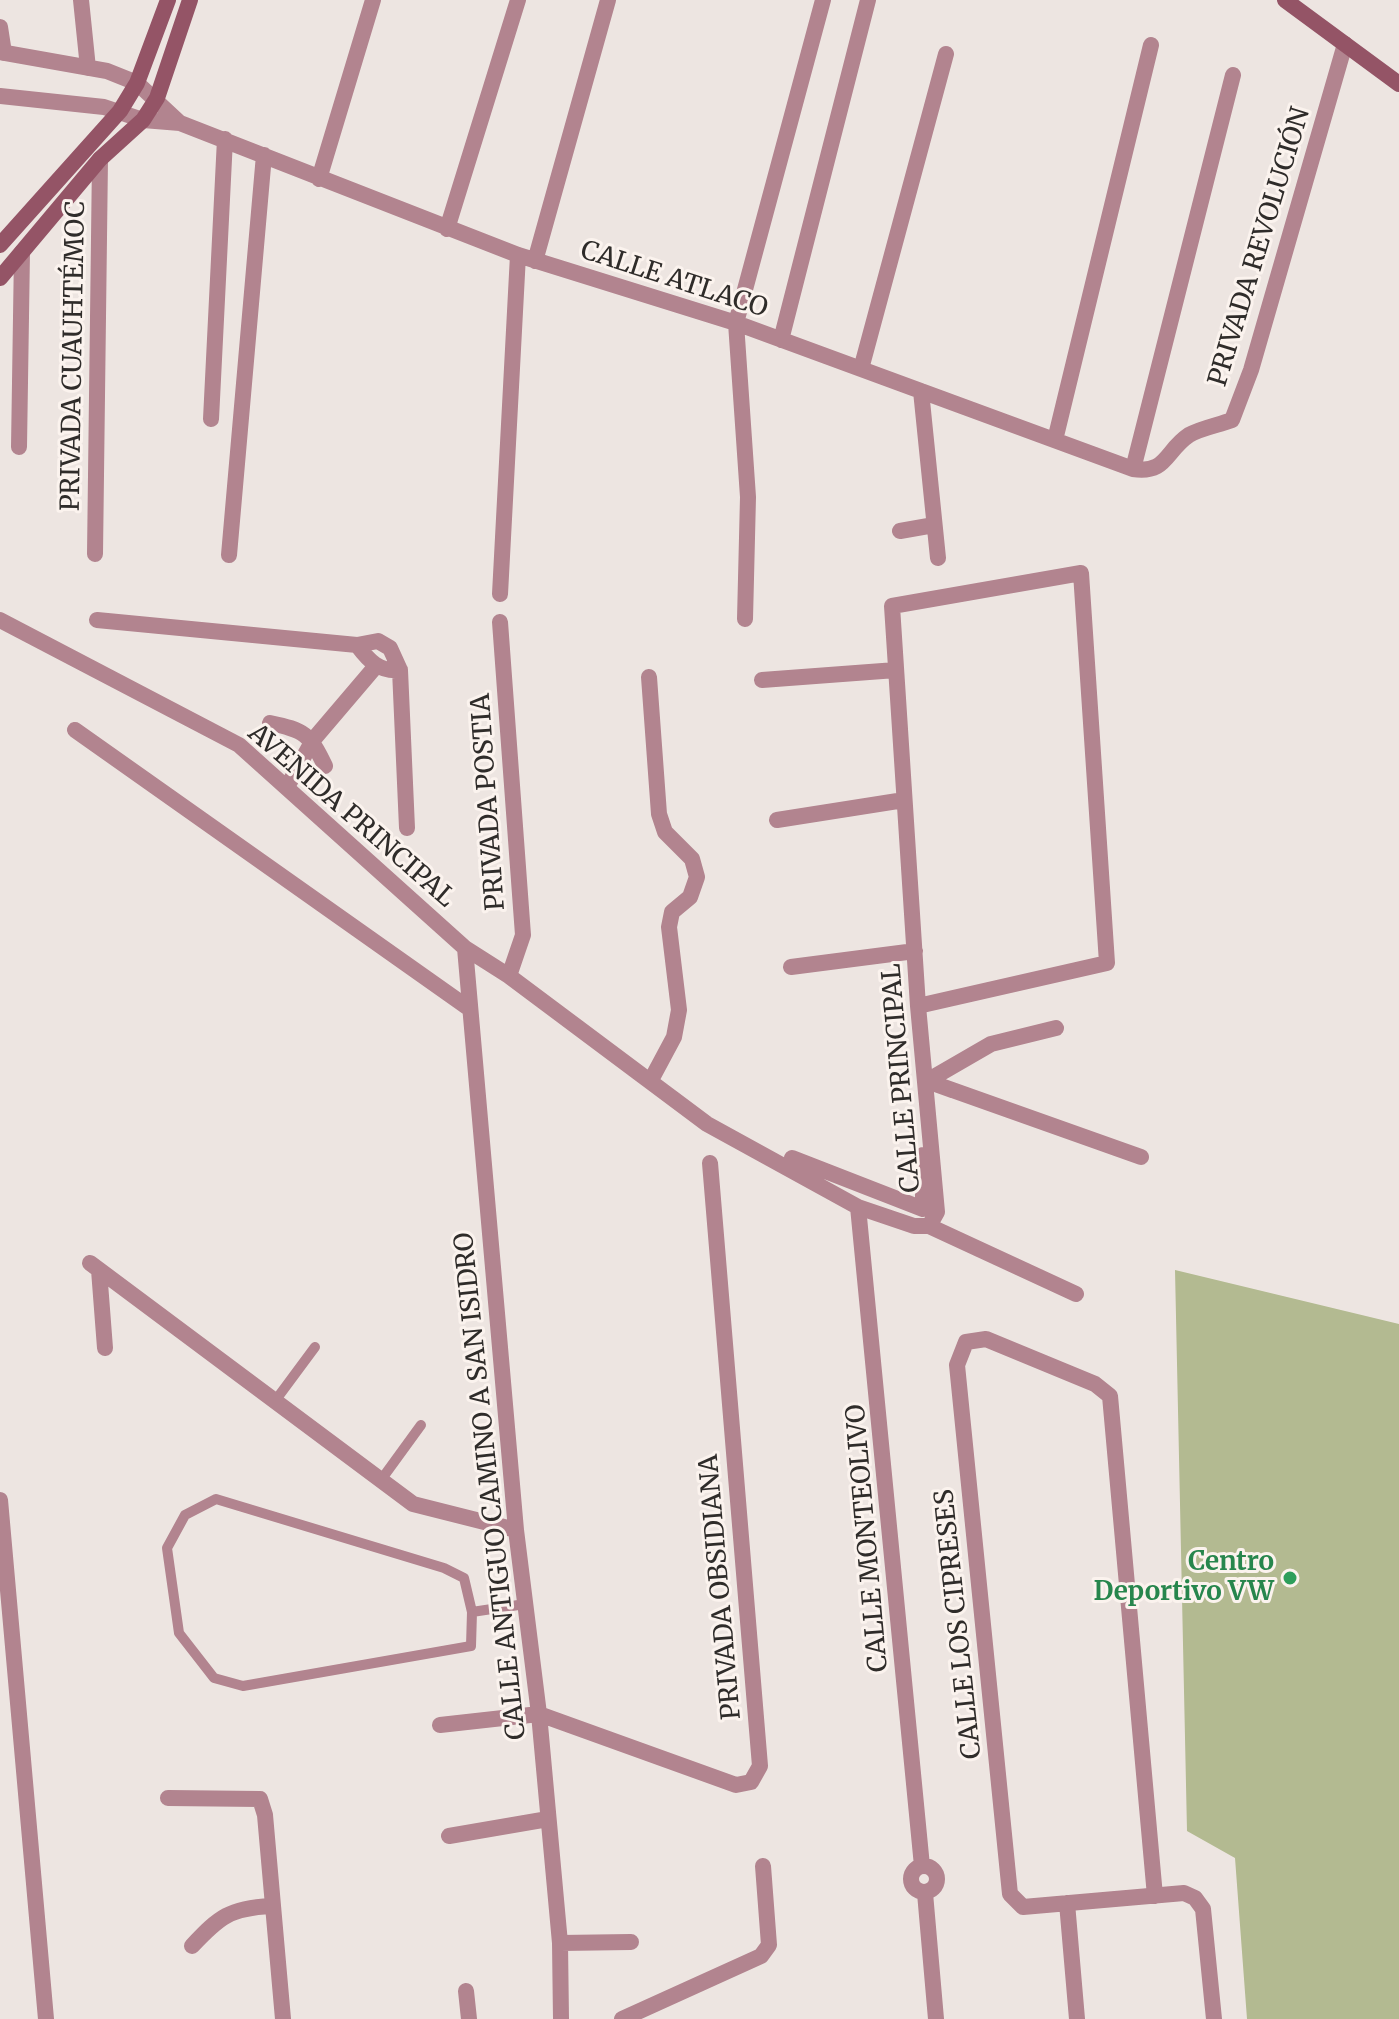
<!DOCTYPE html>
<meta charset="utf-8">
<style>
body{margin:0}
canvas{display:block;background:#ede5e1}
</style>
<canvas width="1399" height="2019"></canvas>
<script>
const context = document.querySelector('canvas').getContext('2d');
context.lineJoin = 'round';
function paint(path, color) {
  context.fillStyle = color;
  context.fill(path, 'evenodd');
}
function strokePath(path, color, width, dash) {
  context.strokeStyle = color;
  context.lineWidth = width;
  context.lineCap = dash ? 'butt' : 'round';
  context.setLineDash(dash || []);
  context.stroke(path);
}
function drawText(font, color, halo, rows, align = 'center') {
  context.font = font + ' Merriweather,serif';
  context.lineWidth = 6;
  context.setLineDash([]);
  context.textBaseline = 'middle';
  context.strokeStyle = halo;
  context.fillStyle = color;
  for (const [text, x, y, turn = 0] of rows) {
    context.save();
    context.translate(x, y);
    context.rotate((+turn || 0) * Math.PI / 180);
    context.textAlign = isNaN(turn) ? turn : align;
    if (halo) context.strokeText(text, 0, 0);
    context.fillText(text, 0, 0);
    context.restore();
  }
}
paint(new Path2D(`
 M1175,1270L1399,1324V2019H1247L1235,1858L1187,1831Z`), '#b3ba91');
strokePath(new Path2D(`
 M275,1401L315,1347
 M381,1480L421,1425
 M216,1499L444,1568L464,1578L472,1612L471,1646L243,1686L214,1678L179,1633L167,1548L185,1515Z
 M472,1612L525,1604`), '#b2848f', 10);
strokePath(new Path2D(`
 M81,0L88,68
 M0,27L4,53
 M0,52L107,71L137,83L180,123
 M0,96L104,107L143,120L180,123L518,255L736,323L1133,469C1167,474 1165,451 1189,435C1201,428 1219,425 1232,420L1251,370L1345,44
 M319,179L373,0
 M447,229L518,0
 M535,261L608,0
 M781,340L868,0
 M861,369L946,54
 M921,391L938,558
 M211,419L225,139
 M1055,440L1151,45
 M19,447L22,252
 M1133,469L1233,75
 M900,531L934,525
 M95,554L100,159
 M229,555L264,155
 M500,594L518,255
 M745,619L748,497L736,323L823,0
 M0,620L239,745L465,948L509,976L707,1124L858,1207L914,1226H929L1076,1294
 M97,620L357,645
 M500,622L523,935L509,976
 M378,641L390,648L400,670C379,672 369,661 357,645Z
 M400,670L407,828
 M649,677L659,814L665,832L692,859L697,877L690,897L672,912L669,927L679,1010L674,1037L651,1080
 M762,680L896,670
 M270,723C304,730 310,734 325,766
 M75,730L467,1007
 M287,787L313,740L376,666
 M777,820L904,800
 M465,948L516,1530L539,1714L560,1943L561,2019
 M791,967L915,951
 M918,1006L1107,963L1081,573L892,606L918,1006L937,1212L929,1226
 M927,1081L991,1044L1056,1028
 M952,1090L927,1081L1141,1157
 M792,1158L923,1209V1155
 M858,1207L922,1866
 M90,1263L413,1504L516,1530
 M99,1270L105,1348
 M0,1500L46,2019
 M440,1725L539,1714L736,1785L751,1782L760,1766L710,1163
 M168,1798L260,1799L265,1815L283,2019
 M449,1836L548,1819
 M911 1879a13 13 0 1 1 26 0a13 13 0 1 1-26 0Z
 M925,1893L936,2019
 M1155,1896L1110,1396L1095,1384L986,1339L966,1342L957,1365L1010,1894L1023,1907L1184,1893L1195,1898L1203,1909L1214,2019
 M1067,1903L1077,2019
 M560,1943L631,1942
 M192,1946C219,1917 230,1908 271,1906
 M466,1991L469,2019
 M622,2019L761,1956L769,1945L763,1866`), '#b2848f', 16);
strokePath(new Path2D(`
 M1285,0L1399,84
 M0,245L120,111L137,83L168,0
 M0,278L100,159L143,120L157,98L190,0`), '#945466', 16);
for (const [x, y, r, color] of [
 [1290,1578,8,"#2e9e5b"]
]) {
  const dot = new Path2D();
  dot.arc(x, y, r, 0, 2 * Math.PI);
  context.fillStyle = color;
  context.fill(dot);
  strokePath(dot, '#fbf3ee', 3);
}
drawText('26px', '#2f2c2a', '#fbf3ee', [
 ["PRIVADA REVOLUCIÓN",1260,247,-73],
 ["CALLE ATLACO",674,280,18],
 ["PRIVADA CUAUHTÉMOC",74,356,-89],
 ["PRIVADA POSTIA",489,802,-94],
 ["AVENIDA PRINCIPAL",351,816,41],
 ["CALLE PRINCIPAL",902,1078,-95],
 ["CALLE ANTIGUO CAMINO A SAN ISIDRO",491,1486,-96],
 ["CALLE MONTEOLIVO",868,1538,-95],
 ["PRIVADA OBSIDIANA",721,1587,-95],
 ["CALLE LOS CIPRESES",959,1624,-96]
]);
drawText('bold 26px', '#27864d', '#fbf3ee', [
 ["Centro",1274,1563],
 ["Deportivo VW",1274,1593]
], 'right');
</script>
